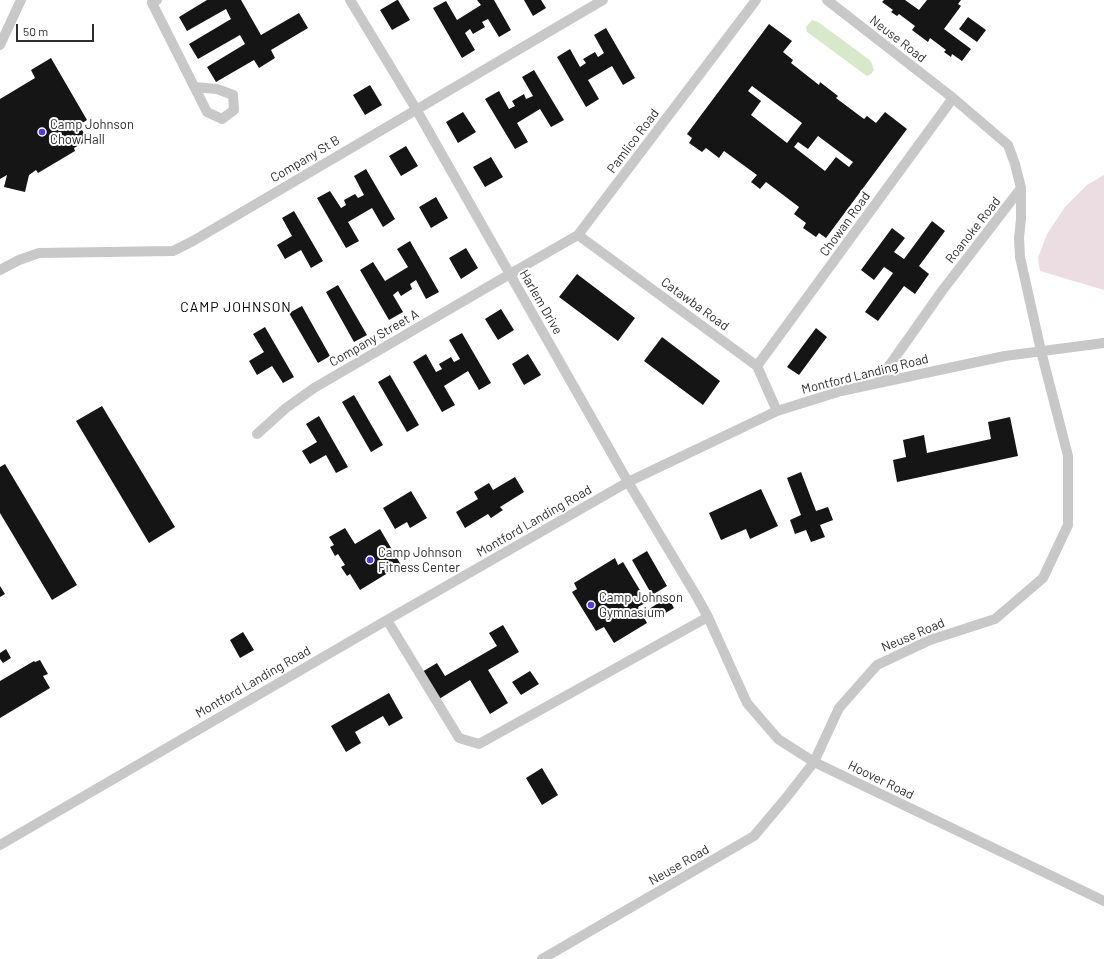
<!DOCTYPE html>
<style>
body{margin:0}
#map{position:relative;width:1104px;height:959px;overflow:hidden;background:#fff;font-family:Barlow,sans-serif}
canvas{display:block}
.scale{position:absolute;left:16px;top:24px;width:78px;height:18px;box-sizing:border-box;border:2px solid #2e2e2e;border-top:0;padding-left:5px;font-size:12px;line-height:14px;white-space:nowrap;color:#2e2e2e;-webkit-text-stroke:3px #fff;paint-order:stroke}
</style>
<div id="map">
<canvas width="1104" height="959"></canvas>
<div class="scale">50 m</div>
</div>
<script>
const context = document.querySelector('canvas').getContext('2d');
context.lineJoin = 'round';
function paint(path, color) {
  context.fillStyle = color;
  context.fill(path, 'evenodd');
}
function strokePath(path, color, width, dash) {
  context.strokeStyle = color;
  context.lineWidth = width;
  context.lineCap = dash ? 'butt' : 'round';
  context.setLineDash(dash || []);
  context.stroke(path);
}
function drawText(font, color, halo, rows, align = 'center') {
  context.font = font + ' Barlow,sans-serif';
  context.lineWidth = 4;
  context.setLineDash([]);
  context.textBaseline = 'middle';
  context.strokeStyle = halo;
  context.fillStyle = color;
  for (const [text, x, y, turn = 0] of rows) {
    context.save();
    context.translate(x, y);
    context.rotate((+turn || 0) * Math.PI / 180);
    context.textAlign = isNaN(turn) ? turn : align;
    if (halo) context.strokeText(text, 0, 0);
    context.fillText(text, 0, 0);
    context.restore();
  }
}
paint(new Path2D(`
 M1104,175V290L1040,271L1038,258L1047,234L1065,207L1087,185Z`), '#ebdde1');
paint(new Path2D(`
 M812,20L818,22L871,61L874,70L871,74L867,76L807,32L806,27Z`), '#d7e9ca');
paint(new Path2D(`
 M207,0H241L261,35L299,13L308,28L271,50L275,58L259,68L254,60L216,82L207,67L245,44L240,35L198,59L189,44L231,19L226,9L187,31L179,17Z
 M397,0H398L410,20L392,30L380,10Z
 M477,0H494L511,30L499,37L488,19L482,22L485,27L473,34L470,29L465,33L475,50L462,58L433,8L446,1L457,20L481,5Z
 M524,0H541L546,8L533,16Z
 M884,0H905L919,10L927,0H961L958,4L961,6L944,29L971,49L962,61L952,54L951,57L944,52L946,50L930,38L928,42L912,30L915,26L899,14L897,16L891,12L893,10L882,2Z
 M968,17L986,30L977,42L959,29Z
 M769,24L792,41L783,52L793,60L791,63L819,85L820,82L838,96L836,98L864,119L867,116L876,123L885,112L907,129L826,238L819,233L816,237L803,228L806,223L794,214L799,207L766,182L760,189L755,185L751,182L757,175L724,151L719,158L706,148L702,152L689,143L692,138L687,134ZM752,86L802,123L787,143L751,115L761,101L748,91ZM818,136L853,162L849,167L836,157L825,171L794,147L798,142L808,149Z
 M606,28L635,78L623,85L612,66L588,80L599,99L586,107L557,57L570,49L580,67L586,63L583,59L595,52L598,57L604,53L594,35Z
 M51,58L87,120L79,125L88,140L74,148L75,151L38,173L36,170L29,175L25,192L4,187L7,175L0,179V99L35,78L31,70Z
 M534,70L564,120L551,127L540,109L517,123L528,142L515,149L485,99L499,91L509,109L515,106L512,101L524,94L526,99L533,96L522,77Z
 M370,85L382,105L365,115L353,95Z
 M463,112L476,132L458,143L446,122Z
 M406,146L418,166L401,176L389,156Z
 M491,157L503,177L485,187L473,167Z
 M366,169L395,219L383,227L372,208L348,222L359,241L346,248L317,198L330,191L341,208L346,205L344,200L355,194L358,198L364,195L354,176Z
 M436,197L448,218L431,228L419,207Z
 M294,211L323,261L311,268L301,250L285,259L277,245L292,236L282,218Z
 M932,221L945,231L919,266L929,274L915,294L904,286L878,321L865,312L893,273L884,267L874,280L861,270L892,228L905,238L894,252L904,259Z
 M410,241L439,292L426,299L416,280L410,284L412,289L401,296L398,291L393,295L403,312L389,320L360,270L373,262L385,281L408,267L397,249Z
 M466,248L478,268L461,279L449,258Z
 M577,274L635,318L618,341L559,297Z
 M338,285L367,335L354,342L326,292Z
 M302,306L330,356L318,363L289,313Z
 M501,309L514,330L498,340L485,319Z
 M265,327L294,377L283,383L272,366L257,375L249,361L264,352L253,334Z
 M816,328L827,337L799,375L787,367Z
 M462,333L491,383L479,390L468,371L444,386L455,405L442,412L413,362L426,354L436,372L442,369L439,364L451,357L454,362L460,359L449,340Z
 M662,337L720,381L703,405L644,361Z
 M528,354L541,375L524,385L512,364Z
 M390,375L419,425L407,432L378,382Z
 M354,395L383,445L371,452L342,402Z
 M102,406L175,527L149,543L76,421Z
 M319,416L348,467L336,473L326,455L310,464L302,451L317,442L306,424Z
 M1010,417L1018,456L897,482L893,460L906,457L903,440L924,435L927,453L991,439L988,422Z
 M5,464L77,585L52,600L0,513V467Z
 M801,472L816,511L828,507L833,520L820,525L825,537L811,542L806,530L795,534L790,520L801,515L787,478Z
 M515,477L524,492L500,507L503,510L491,518L488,514L465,528L456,512L478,499L474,492L489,483L493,490Z
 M761,489L778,526L750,539L746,529L721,540L709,513Z
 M411,491L427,518L410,528L407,522L395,529L383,508Z
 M345,528L355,544L380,529L401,565L360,590L350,574L347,576L341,567L345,565L338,554L335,556L330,547L334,545L329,537Z
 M647,551L667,586L652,595L632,560Z
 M615,558L618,565L623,562L647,602L638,607L647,623L614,643L604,627L596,631L572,592L577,589L574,583Z
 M0,586L5,594L0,597Z
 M668,597L674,608L655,619L649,609Z
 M503,625L519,652L488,670L508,703L490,714L470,680L439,699L422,672L437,663L445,676L497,646L489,633Z
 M243,632L254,650L240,658L230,640Z
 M6,649L11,658L3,663L0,659V653Z
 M40,660L48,674L43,676L50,688L0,718V681L34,661L35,662Z
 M530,671L539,684L521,695L512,682Z
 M389,693L403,718L389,726L383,716L355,732L361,743L346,752L331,726Z
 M542,768L558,795L542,805L526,778Z`), '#151515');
strokePath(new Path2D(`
 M157,0L152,3L207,112L222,119L234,110L233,95L217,89L195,87
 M350,0L416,109L628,482L697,597L708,617L747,703L778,739L814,762L1104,901
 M0,45L21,0
 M578,235L757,366L777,411
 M0,270L19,260L39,253L173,251L193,241L603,0
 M757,366L953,98
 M877,383L942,291L1021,188
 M257,434L286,408L314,388L510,274L578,235L756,0
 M387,620L459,738L479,744L708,617
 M0,845L387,620L628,482L777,411L841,391L1005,356L1104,343
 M542,959L754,836L786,798L814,762L839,708L877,665L930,640L995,619L1043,578L1068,525V456L1041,351L1020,257L1019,238L1021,219V188L1015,164L1008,145L953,98L827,0`), '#c8c8c8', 10);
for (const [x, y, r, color] of [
 [42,132,4,"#4d3bda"],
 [370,560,4,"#4d3bda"],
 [591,605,4,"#4d3bda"]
]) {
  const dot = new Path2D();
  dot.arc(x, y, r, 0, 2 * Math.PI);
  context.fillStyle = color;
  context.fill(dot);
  strokePath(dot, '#fff', 1.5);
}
drawText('13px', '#2e2e2e', '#fff', [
 ["Neuse Road",898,39,38],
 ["Pamlico Road",633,141,-53],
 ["Company St B",305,159,-31],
 ["Chowan Road",845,224,-54],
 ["Roanoke Road",973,230,-52],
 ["Harlem Drive",541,302,60],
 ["Catawba Road",695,304,36],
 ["Company Street A",374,338,-30],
 ["Montford Landing Road",865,374,-14],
 ["Montford Landing Road",534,521,-30],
 ["Neuse Road",913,635,-23],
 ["Montford Landing Road",253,682,-30],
 ["Hoover Road",881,780,26],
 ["Neuse Road",679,865,-30]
]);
drawText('13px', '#2e2e2e', '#fff', [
 ["Camp Johnson",50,125],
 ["Chow Hall",50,140],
 ["Camp Johnson",378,553],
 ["Fitness Center",378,568],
 ["Camp Johnson",599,598],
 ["Gymnasium",599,613]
], 'left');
context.letterSpacing = '1px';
drawText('14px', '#000', '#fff', [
 ["CAMP JOHNSON",236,307]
]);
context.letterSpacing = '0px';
</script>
